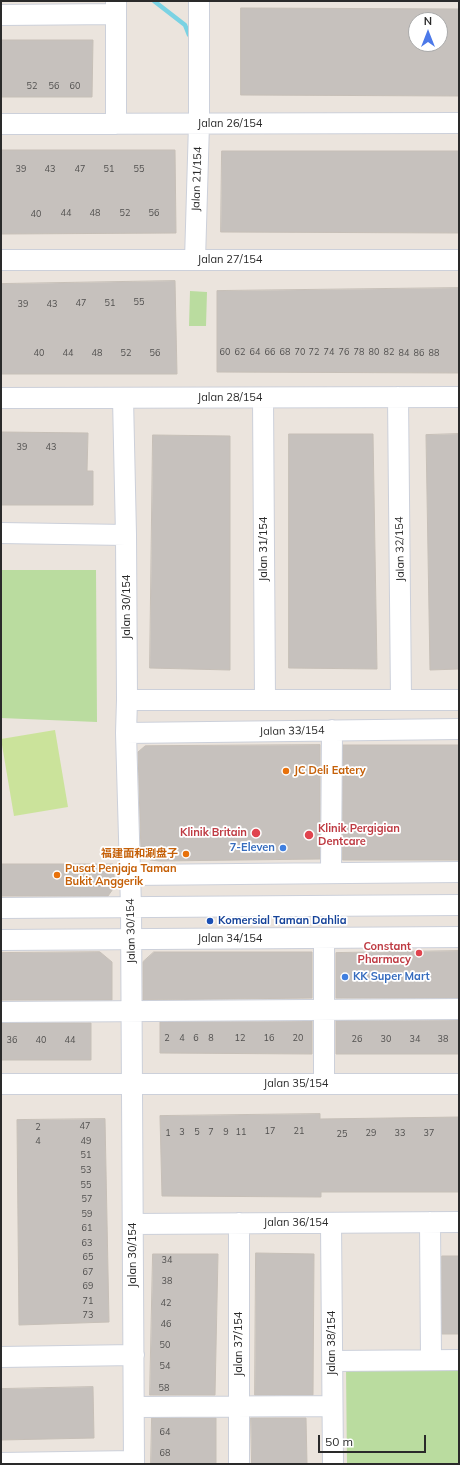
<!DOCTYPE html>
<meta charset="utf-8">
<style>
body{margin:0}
#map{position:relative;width:460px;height:1465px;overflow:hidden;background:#ebe4dd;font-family:Mulish,sans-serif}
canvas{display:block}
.frame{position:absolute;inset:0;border:2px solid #2a2a2a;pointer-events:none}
.north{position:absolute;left:408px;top:12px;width:40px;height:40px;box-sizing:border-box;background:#fff;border:1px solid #aaa;border-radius:50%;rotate:0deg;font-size:11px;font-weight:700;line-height:16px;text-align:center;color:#2a2a2a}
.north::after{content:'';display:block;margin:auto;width:14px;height:18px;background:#4c79e9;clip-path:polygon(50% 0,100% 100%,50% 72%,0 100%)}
.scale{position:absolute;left:318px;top:1435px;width:108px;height:18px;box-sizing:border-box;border:2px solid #2a2a2a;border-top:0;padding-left:5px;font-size:12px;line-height:14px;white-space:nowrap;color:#2a2a2a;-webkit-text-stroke:3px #fff;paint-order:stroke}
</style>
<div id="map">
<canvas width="460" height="1465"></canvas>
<div class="frame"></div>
<div class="north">N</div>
<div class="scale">50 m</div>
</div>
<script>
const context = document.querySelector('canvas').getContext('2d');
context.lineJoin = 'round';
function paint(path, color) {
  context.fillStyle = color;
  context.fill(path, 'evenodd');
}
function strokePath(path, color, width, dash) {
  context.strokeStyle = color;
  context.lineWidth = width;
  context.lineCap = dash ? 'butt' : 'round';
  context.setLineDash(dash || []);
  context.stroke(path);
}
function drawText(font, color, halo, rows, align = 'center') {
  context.font = font + ' Mulish,"Noto Sans SC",sans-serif';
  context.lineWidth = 3.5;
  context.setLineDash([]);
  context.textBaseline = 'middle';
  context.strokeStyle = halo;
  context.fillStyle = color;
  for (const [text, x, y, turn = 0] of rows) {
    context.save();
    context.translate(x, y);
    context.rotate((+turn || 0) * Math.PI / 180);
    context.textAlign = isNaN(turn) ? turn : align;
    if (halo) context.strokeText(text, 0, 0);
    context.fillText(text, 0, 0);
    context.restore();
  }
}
paint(new Path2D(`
 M190,291L207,292L206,326H189Z
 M1,570H96L97,722L1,718Z
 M459,1367V1464H347L346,1368Z`), '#badc9f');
paint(new Path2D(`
 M55,730L68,807L14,816L1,739Z`), '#cbe39b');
strokePath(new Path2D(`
 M154,1L185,25L189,35`), '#7ad2e3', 4.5);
const building = new Path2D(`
 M241,8L459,9V96L241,95ZM416,20H440V44H416Z
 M1,40H93L92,97H1Z
 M1,150H175L176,233L1,234Z
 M222,151H459V233L221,232Z
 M175,281L177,374H1V284Z
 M459,288V373L217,372V291Z
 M1,432L88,433L87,471H93V505H1Z
 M289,434H373L377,669L289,668Z
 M459,434V669L430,670L426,435Z
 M153,435L230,436V670L150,668Z
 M320,745V859L160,861L150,860L141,853L138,752L145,746Z
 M343,745H459V860H343Z
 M1,864H113L115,886L108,896H1Z
 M459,951V998H336V953Z
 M100,952L112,962V1000H1V953Z
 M154,952H312V998L143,1000V962Z
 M459,1020V1054H336V1021Z
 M312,1021V1054L160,1053V1022Z
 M1,1023H91V1060H1Z
 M320,1114V1119L459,1117V1192H321V1197L162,1196L160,1116Z
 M105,1119L109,1322L19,1325L17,1120Z
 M256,1253L314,1254L313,1395H255Z
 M153,1254H218L215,1395H150Z
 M442,1256H459V1334H442Z
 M93,1387L94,1438L1,1440V1389Z
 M152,1418H216V1464H151Z
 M251,1418H306L307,1464H252Z`);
paint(building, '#c6c1bd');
strokePath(building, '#c6bfb7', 1);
const minor = new Path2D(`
 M1,15L116,14
 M1,124L459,123
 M116,124V1
 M1,260H459
 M195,260L199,124V1
 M398,397L401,700
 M1,398L459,397
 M123,398L126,535L127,700L126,733L131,907L134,1464
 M263,398L265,700
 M1,533L126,535
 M127,700H459
 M126,733L459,729
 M331,872L332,730
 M129,875L459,872
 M1,908L459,905
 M324,938V1084
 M1,940L459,937
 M1,1012L459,1009
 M1,1084H459
 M430,1222L431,1360
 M239,1223V1464
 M331,1223L333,1464
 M133,1224L459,1222
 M1,1357L134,1355
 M332,1361L459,1360
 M134,1407L332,1406
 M1,1463L134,1461`);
strokePath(minor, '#ccd0da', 22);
strokePath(minor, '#fff', 20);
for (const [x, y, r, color] of [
 [286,771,4,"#e8710a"],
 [256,833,5,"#e0444e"],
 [309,835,5,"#e0444e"],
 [283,848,4,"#3f7fe0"],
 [186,854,4,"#e8710a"],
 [57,875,4,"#e8710a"],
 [210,921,4,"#1a4fb4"],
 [419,953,4,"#e0444e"],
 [345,977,4,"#3f7fe0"]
]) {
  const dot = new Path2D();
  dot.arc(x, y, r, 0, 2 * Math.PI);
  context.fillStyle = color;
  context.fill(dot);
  strokePath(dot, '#fff', 1.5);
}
drawText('9px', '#51504f', null, [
 ["52",32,86],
 ["56",54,86],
 ["60",75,86],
 ["39",21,169],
 ["43",50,169],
 ["47",80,169],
 ["51",109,169],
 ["55",139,169],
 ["44",66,213],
 ["48",95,213],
 ["52",125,213],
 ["56",154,213],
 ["40",36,214],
 ["55",139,302],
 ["47",81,303],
 ["51",110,303],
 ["39",23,304],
 ["43",52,304],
 ["60",225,352],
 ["62",240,352],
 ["64",255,352],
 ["66",270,352],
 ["68",285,352],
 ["70",300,352],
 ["72",314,352],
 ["74",329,352],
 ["76",344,352],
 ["78",359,352],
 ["80",374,352],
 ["82",389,352],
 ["40",39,353],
 ["44",68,353],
 ["48",97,353],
 ["52",126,353],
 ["56",155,353],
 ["84",404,353],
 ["86",419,353],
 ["88",434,353],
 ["39",22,447],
 ["43",51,447],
 ["2",167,1038],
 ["4",182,1038],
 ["6",196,1038],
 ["8",211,1038],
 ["12",240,1038],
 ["16",269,1038],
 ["20",298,1038],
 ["26",357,1039],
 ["30",386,1039],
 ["34",415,1039],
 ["38",443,1039],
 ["36",12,1040],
 ["40",41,1040],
 ["44",70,1040],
 ["47",85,1126],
 ["2",38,1127],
 ["17",270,1131],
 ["21",299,1131],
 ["3",182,1132],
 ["5",197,1132],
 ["7",211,1132],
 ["9",226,1132],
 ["11",241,1132],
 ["1",168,1133],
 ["29",371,1133],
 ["33",400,1133],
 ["37",429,1133],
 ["25",342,1134],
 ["4",38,1141],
 ["49",86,1141],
 ["51",86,1155],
 ["53",86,1170],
 ["55",86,1185],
 ["57",87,1199],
 ["59",87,1214],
 ["61",87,1228],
 ["63",87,1243],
 ["65",88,1257],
 ["34",167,1260],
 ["67",88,1272],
 ["38",167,1281],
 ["69",88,1286],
 ["71",88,1301],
 ["42",166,1303],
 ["73",88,1315],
 ["46",166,1324],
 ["50",165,1345],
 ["54",165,1366],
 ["58",164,1388],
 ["64",165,1432],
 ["68",165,1453]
]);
drawText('11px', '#2a2a2a', '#fff', [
 ["Jalan 26/154",230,124],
 ["Jalan 21/154",197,179,-88],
 ["Jalan 27/154",230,260],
 ["Jalan 28/154",230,398],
 ["Jalan 31/154",264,549,-90],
 ["Jalan 32/154",400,549,-91],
 ["Jalan 30/154",127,607,-90],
 ["Jalan 33/154",292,731,-1],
 ["Jalan 30/154",131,931,-91],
 ["Jalan 34/154",230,939],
 ["Jalan 35/154",296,1084],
 ["Jalan 36/154",296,1223],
 ["Jalan 30/154",133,1255,-90],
 ["Jalan 38/154",332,1343,-90],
 ["Jalan 37/154",239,1344,-90]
]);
drawText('bold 11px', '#c56008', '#fff', [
 ["JC Deli Eatery",294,771],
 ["福建面和涮盘子",178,854,"right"],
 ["Pusat Penjaja Taman",65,869],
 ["Bukit Anggerik",65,882]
], 'left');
drawText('bold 11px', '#be3a42', '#fff', [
 ["Klinik Pergigian",318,829,"left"],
 ["Dentcare",318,842,"left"],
 ["Klinik Britain",247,833],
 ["Constant",411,947],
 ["Pharmacy",411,960]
], 'right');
drawText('bold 11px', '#366cbe', '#fff', [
 ["7-Eleven",275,848],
 ["KK Super Mart",353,977,"left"]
], 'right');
drawText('bold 11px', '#164399', '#fff', [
 ["Komersial Taman Dahlia",218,921]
], 'left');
</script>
